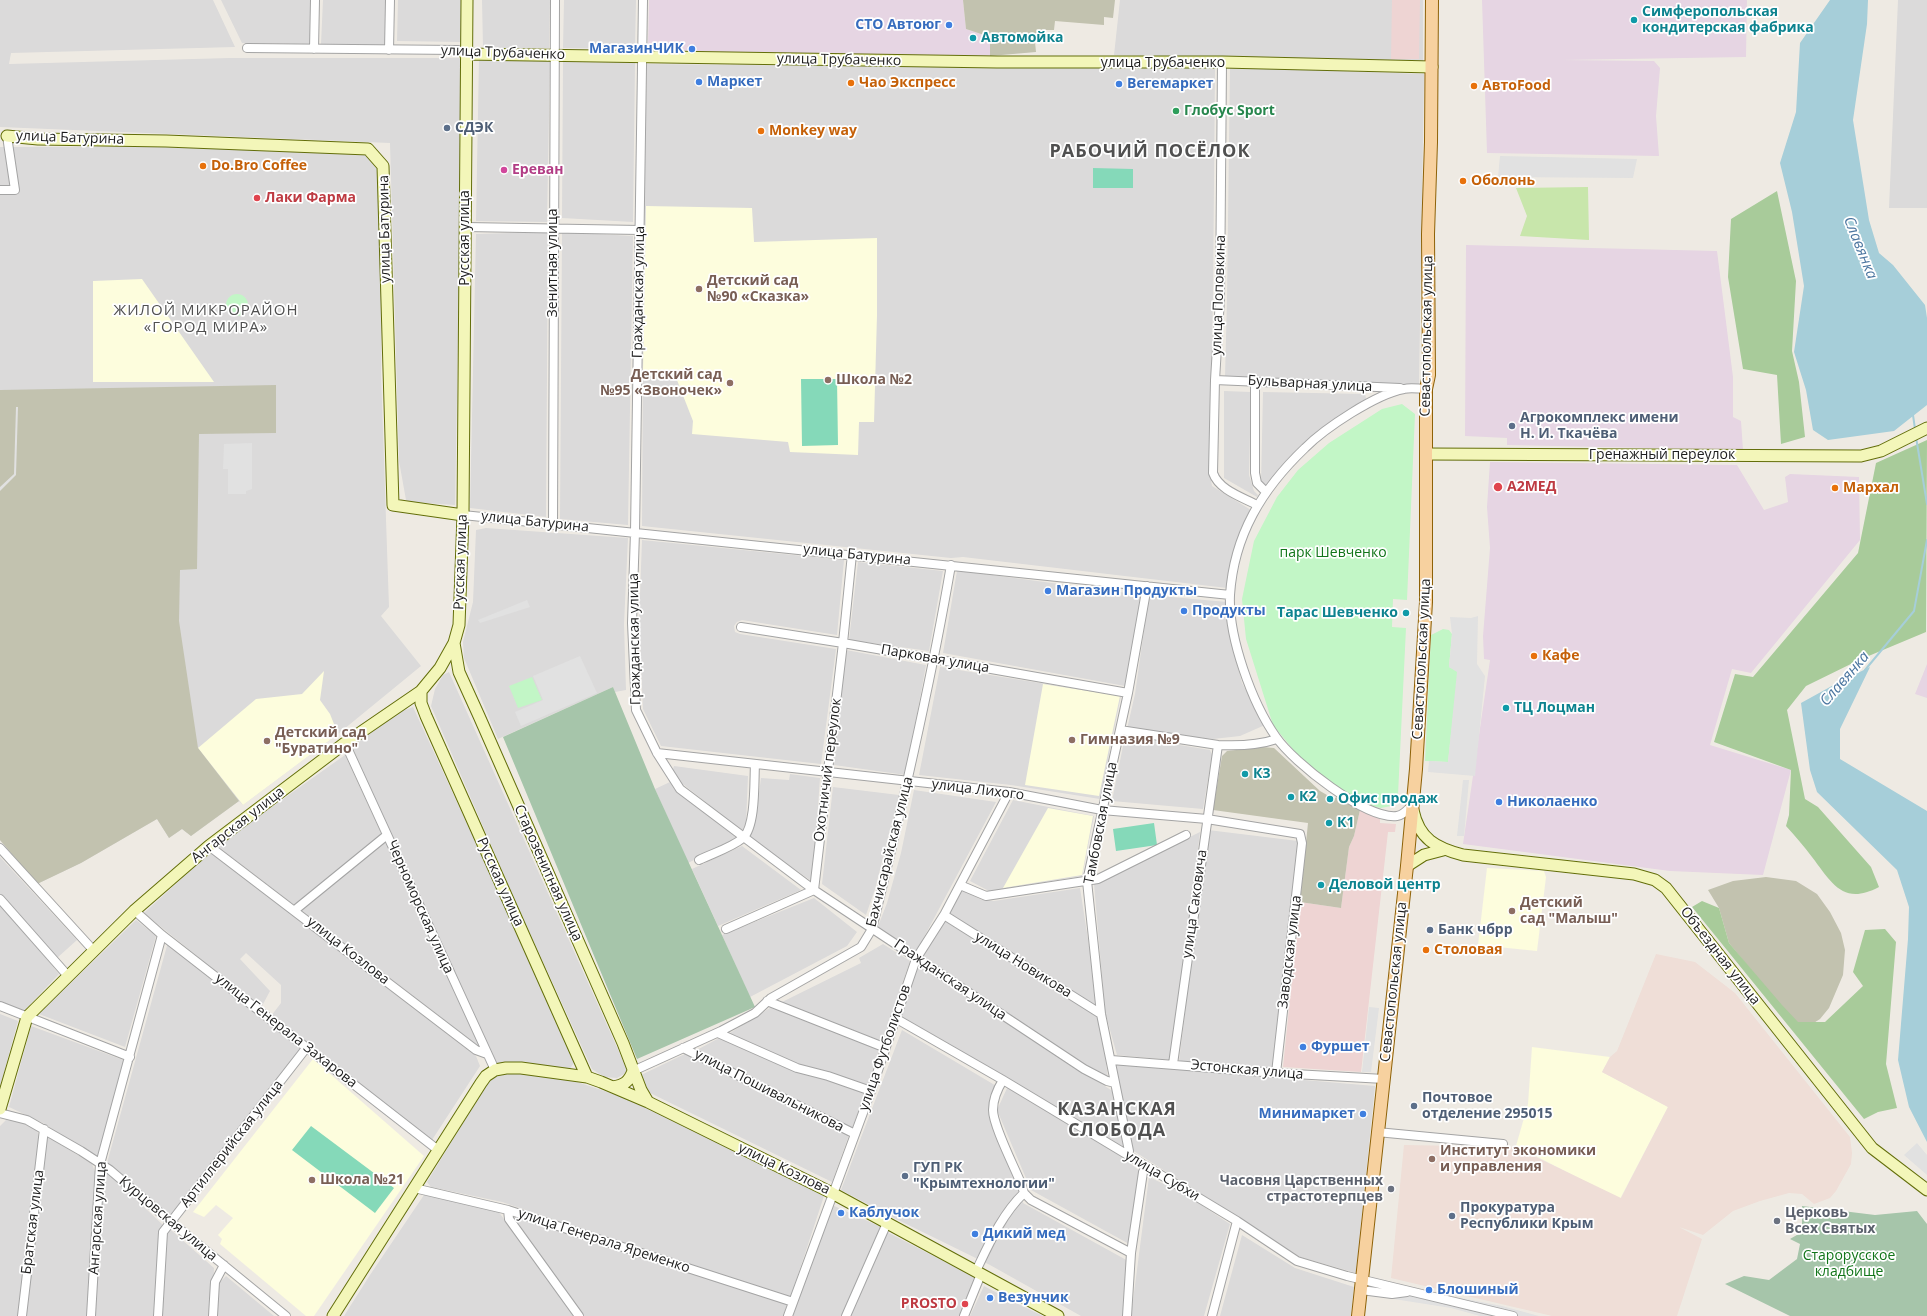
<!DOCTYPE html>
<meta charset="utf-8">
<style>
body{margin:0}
canvas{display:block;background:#eeeae3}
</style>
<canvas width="1927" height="1316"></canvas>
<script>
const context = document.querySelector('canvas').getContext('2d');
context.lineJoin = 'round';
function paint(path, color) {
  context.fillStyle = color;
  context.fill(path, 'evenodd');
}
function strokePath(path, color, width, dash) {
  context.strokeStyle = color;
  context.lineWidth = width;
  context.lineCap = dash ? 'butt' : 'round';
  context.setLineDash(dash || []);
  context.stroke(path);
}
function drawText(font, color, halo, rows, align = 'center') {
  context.font = font + ' "Open Sans",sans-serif';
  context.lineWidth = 3.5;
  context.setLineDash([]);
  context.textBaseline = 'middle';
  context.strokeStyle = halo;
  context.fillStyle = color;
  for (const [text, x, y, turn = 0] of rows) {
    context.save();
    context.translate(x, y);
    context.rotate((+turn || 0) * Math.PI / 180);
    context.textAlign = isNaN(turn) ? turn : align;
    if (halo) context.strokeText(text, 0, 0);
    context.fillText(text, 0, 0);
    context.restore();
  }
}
paint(new Path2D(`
 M0,0H213L235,47L11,53L9,64L230,58H463L455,505L411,502L406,500L399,461L390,143L0,127Z
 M221,0H312L311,44L242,43Z
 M323,0H386V45L321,44Z
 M398,0H461L462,42L397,41Z
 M482,0H550L549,48H483Z
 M564,0H636L635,49L563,48Z
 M1120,0H1423V62L1114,55Z
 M1898,0H1927V208H1889Z
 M479,58L550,60L547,222L476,221Z
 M563,62L635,63L633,222L562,218Z
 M647,64L1035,68L1215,66L1213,299L1209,469L1212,486L1251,510L1239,535L1227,588L963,557L951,558L642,526L644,188Z
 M1230,67L1424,74L1419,385L1225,377L1227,299Z
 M0,147H375L384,160L381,373L389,607L381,616L421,666L338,734L243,805L239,801L191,836L182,829L169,838L157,819L81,863L37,884L0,840Z
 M548,232L546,517L470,508L476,234Z
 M562,232L633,236L628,525L560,519Z
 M1224,391L1251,392L1249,475L1254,491L1258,495L1257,497L1224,478Z
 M1263,392L1365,394L1367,403L1314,435L1279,469L1268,486L1261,484Z
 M486,528L628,538L624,624L626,690L615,692L613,687L498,739L464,658L463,642L473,602L476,530Z
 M642,540L844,560L837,635L742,620L737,622L734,626L735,632L740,634L836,649L821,764L661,746L643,709L639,623Z
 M858,562L943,571L929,651L849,640Z
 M957,571H962L1142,595L1125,686L943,653Z
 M1149,595L1227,602L1231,641L1242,683L1265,725L1240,736L1213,739L1127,729L1135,694Z
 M846,650L926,665L906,775L834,765Z
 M940,667L1121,696L1100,799L1011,785L919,775Z
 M449,672L628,1072L617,1078L604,1077L592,1069L514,898L431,706L435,689L443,675Z
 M413,707L576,1060L569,1070L539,1065L511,1063L497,1066L372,795L352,746L363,735L400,712Z
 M1125,736L1210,750L1212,755L1203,809L1112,801Z
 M345,755L481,1048L217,846Z
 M674,766L748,776L746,823L742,831L679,781L672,772Z
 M790,774L820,778L813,878L810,880L748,837L755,822L761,778L789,780Z
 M670,782L674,789L736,837L733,841L688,863L655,789Z
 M833,787L899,795L875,889L866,915L822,884Z
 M914,790L996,802L915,954L877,929L887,903L901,853Z
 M1013,800L1094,816L1082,876L989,891L970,881Z
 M1208,830L1298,841L1273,1070L1179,1061Z
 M1200,832L1172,1060L1117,1055L1105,1012L1094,884Z
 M742,846L801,890L718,926L692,869Z
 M211,852L476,1056L480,1066L432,1140L271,1016L281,1003V985L246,953L240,959L270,991L261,1008L144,913Z
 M0,857L77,940L57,958L0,894Z
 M1080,888L1099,1010L948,914L962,890L982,900L994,901Z
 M814,898L857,932L847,946L750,997L722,935Z
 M0,902L59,974L24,1011L0,1002Z
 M945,919L1100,1018L1108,1078L1085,1067L921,960Z
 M136,920L156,936L125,1047L39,1014Z
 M168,942L305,1048L170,1216L107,1163Z
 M883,944L910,961L881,1045L780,1003L861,963L859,958Z
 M918,964L1114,1092L1127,1149L899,1018Z
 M773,1006L880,1047L867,1088L797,1066L729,1037L730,1033Z
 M0,1014L18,1021L0,1087Z
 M31,1026L126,1061L99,1159L43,1123L9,1107Z
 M902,1030L998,1087L988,1111L1023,1203L1130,1262L1123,1316H1081L990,1265L890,1216L841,1190Z
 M721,1037L866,1091L852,1129L693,1052Z
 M689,1052L849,1135L832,1182L644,1090L641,1075Z
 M1115,1064L1375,1086L1356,1273L1300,1257L1132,1150Z
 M517,1073L577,1082L635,1101L824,1196L790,1299L502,1202L431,1187L427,1182L487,1084L493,1077L499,1074Z
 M1008,1086L1118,1154L1141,1172L1131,1245L1031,1190L997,1110Z
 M6,1120L20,1122L37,1130L41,1144L21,1316H0V1126Z
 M44,1134L92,1164L96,1174L88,1316H24Z
 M105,1170L163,1225L157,1316H93L101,1177Z
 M1149,1177L1183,1193L1230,1224L1204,1316H1131Z
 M424,1195L498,1211L576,1316H344L370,1275Z
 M832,1205L881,1227L843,1316H793Z
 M515,1217L788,1302L783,1316H583L513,1220Z
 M171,1230L214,1268L212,1316H160L165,1233Z
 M885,1231L976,1278L961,1316H850L869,1266Z
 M1242,1235L1295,1268L1354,1287L1351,1316H1220Z
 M226,1276L274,1316H217L219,1283Z
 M984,1286L1018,1304L1043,1316H970Z`), '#dbdada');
paint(new Path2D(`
 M1392,0H1420L1419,59H1391Z
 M1360,810L1380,819V823L1396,824L1395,832H1388L1361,1072L1283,1067L1300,902L1341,908L1349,847L1354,836Z`), '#eed4d3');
paint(new Path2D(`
 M649,0H963L966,29L990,37V56H889L648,50Z
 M1482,0H1747L1746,57L1562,60L1654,61L1660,68L1656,116L1659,156L1487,153Z
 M1466,245L1717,251L1733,377V417L1741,421L1743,450L1507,445V438L1465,436Z
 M1490,462L1737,465L1764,510L1788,502L1785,477L1790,474L1859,477L1860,540L1751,673L1732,669L1710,745L1791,770L1763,875L1670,871L1463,844L1490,660L1484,659L1483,636L1490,548L1487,507Z
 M1927,664V698L1915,694Z`), '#e6d5e3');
paint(new Path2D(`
 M646,206L752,208L754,242L877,238V315L874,422H859L858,455L790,452L788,442L692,434L693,421L675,375L643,370Z
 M142,279L214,382H93V281Z
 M324,671L320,700L330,714L338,734L243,805L198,748L256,699L302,694Z
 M1043,684L1120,696L1099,796L1025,785Z
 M1048,808L1093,816L1082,875L1003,888Z
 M1487,868L1544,871L1546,877L1537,951L1478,945Z
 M1532,1047L1610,1057L1602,1072L1668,1107L1620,1199L1516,1146L1528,1104Z
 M313,1059L424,1156L314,1316H306L220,1244L222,1239L218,1235L233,1218L216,1205L204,1217L193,1212Z`), '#fdfddd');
paint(new Path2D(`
 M1656,954L1695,962L1735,993L1850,1137L1852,1153L1851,1164L1836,1191L1830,1198L1814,1204L1802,1194L1789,1193L1760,1201L1733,1211L1703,1235L1679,1227L1702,1239L1677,1316H1552L1391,1278L1404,1145L1515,1147L1621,1198L1668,1107L1602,1072L1610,1057L1617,1051Z`), '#efded7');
paint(new Path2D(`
 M963,0H1115L1113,18L1104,17V25L1055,21L1054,30H1043L1035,42L1036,52L990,56V37L966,29Z
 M276,385V433L199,434L197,569L180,570L179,621L198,748L239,801L191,836L182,829L169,838L157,819L81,863L37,884L0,840V390Z
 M1263,747L1274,748L1320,791L1327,795L1326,798L1332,802L1336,797L1360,810L1354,836L1349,847L1341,908L1300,902L1308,823L1213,810L1222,756L1227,751Z
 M1766,877L1796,881L1817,894L1830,912L1841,933L1845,950L1843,975L1829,1008L1820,1019L1801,1031L1729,943L1719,908L1708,890L1733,881Z`), '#c2c2af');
paint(new Path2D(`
 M1588,187L1589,240L1520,236L1527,216L1516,188Z`), '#c8e6ab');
paint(new Path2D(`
 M1777,191L1796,281L1792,351L1799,382L1805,437L1781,444L1777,375L1743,369L1728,277L1731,219Z
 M1927,440L1926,632L1859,660L1806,686L1787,710L1805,799L1818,807L1871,867L1879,887C1843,906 1832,883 1812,857C1804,846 1795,836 1786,826L1789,815L1791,770L1714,742L1735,674L1753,677L1858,553L1876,463Z
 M1702,901L1719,908L1729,943L1782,1005L1798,1022H1825L1863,986L1853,972L1865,930L1885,929L1896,942L1886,1064L1897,1108L1878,1112L1864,1119L1692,907Z`), '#a8cb9a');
paint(new Path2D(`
 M613,687L655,789L755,1007L637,1059L503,737Z
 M1802,1206L1875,1215L1917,1211L1927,1224V1316H1790L1725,1284L1744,1276L1769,1280L1797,1259L1800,1244L1790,1239L1802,1232Z`), '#a6c5aa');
paint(new Path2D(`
 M226 305a11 11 0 1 1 22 0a11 11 0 1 1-22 0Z
 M1402,404L1415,414L1407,600L1393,599L1392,627L1406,628L1398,795L1396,805L1381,808L1376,807L1357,800L1323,778L1295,752L1273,725L1246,639L1242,599L1254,541L1277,497L1298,470L1329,443L1382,409Z
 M1443,629L1449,630L1452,634L1449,667L1458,671L1448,762L1425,761L1431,635Z
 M532,677L542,700L518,708L509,686Z`), '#c2f6c6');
paint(new Path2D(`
 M1093,168L1133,169V188H1093Z
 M801,379H837L838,445L802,446Z
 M1154,823L1157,845L1116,851L1113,829Z
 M311,1126L394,1188L375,1213L292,1150Z`), '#85d9b9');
paint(new Path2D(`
 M1500,156L1637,159L1633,178L1498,177Z
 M16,407H18L16,475L0,491V487L14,474Z
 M252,443V489L246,491V494H228V469H223L224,444Z
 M527,600L530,607L480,623L478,620Z
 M1478,616L1477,664L1485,676L1475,776L1428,772L1429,761L1448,762L1457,672L1449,667L1452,634L1450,617L1471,618Z
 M580,656L597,693L521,726L515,712L543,700L533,676Z
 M1463,780H1469L1464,836H1457Z
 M1369,1007L1379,1008L1371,1072H1362Z
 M1917,1143L1927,1155V1175L1904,1155Z
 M1383,1283L1502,1306L1539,1316H1480L1451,1308L1381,1297Z`), '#e1e1e1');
paint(new Path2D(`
 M1830,0H1868L1867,24L1853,120L1869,220L1879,253L1893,265L1925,305L1927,318V405L1894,431L1828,440L1813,430L1806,390L1794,352L1804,286L1792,212L1780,163L1796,112L1800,43Z
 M1870,667L1840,729V759L1927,811V1142L1909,1107L1898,1060L1908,939L1909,907L1897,870L1817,792L1810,770L1801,703L1839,682Z`), '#a6ced9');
strokePath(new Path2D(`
 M1913,415L1915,429
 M1916,437L1927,504
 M1865,670L1914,611L1927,540`), '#a6ced9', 2);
const street = new Path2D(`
 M643,0L635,532L632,623L636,710L657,753L680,789L814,890L1084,1069L1107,1081L1115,1083
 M247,48L458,50L465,54
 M314,49L315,0
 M389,50L390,0
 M1222,62L1220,299L1215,380L1213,473C1219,490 1242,497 1257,505
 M0,190H15L7,136
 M466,227L640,230
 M1215,380L1400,388
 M1255,381V473L1257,483L1266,492
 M463,515L1230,595
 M553,525L555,0
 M741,627L843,643L1128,693
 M1120,730L1218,745C1237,746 1259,745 1277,739
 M345,743L495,1070
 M657,753L1009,792L1102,810L1207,819L1300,834L1302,843L1276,1073
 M1412,805C1408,809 1404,815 1397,816C1366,820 1293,762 1276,737C1252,703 1228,637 1230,595C1234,535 1262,489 1305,448C1325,428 1376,394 1404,389C1411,387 1419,389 1426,389
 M209,846L476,1050L487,1054
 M0,848L94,951
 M699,860C713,853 731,848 743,838C756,826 754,781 755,764
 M960,885L986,896L1098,879L1186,835
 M0,899L68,976
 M295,910L387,835
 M135,911L162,935L438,1150
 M944,915L1101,1014
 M726,929L814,890L843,643L852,554
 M767,1001L886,1048
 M0,1006L130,1057
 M895,1018L1003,1080L1146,1166L1237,1221L1297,1261L1347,1276L1513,1316
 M718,1033L797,1068L828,1076L871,1091
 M683,1048L855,1134
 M1111,1060L1276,1073L1384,1079
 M1173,1064L1218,745
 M633,1071L721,1031L755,1013L771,998L861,947L872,929C902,808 930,688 951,565
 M1003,1080C998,1088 993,1100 993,1110C993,1126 1015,1168 1022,1186L1024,1193L1031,1200L1131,1253
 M0,1113L27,1120L81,1151L110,1170L171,1222L286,1316
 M1377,1132L1503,1144
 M1128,1155L1129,1151L1101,1014L1087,881L1128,693L1147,586
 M414,1188L508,1210L793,1302
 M508,1210L509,1219L579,1316
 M976,1271C989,1244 1002,1214 1024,1193
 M1361,1290L1392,1294L1407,1292
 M22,1316L44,1129
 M91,1316L100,1164L162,935
 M158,1316L163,1232L307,1047
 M213,1316L215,1282L224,1265
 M788,1316L871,1091L916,959L944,915L1009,792
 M846,1316L887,1223
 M964,1316L981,1274
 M1127,1316L1131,1253L1143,1172L1146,1166
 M1212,1316L1237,1221`);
const secondary = new Path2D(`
 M465,54L997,62H1222L1432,67
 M7,136L38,139L166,141L368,149L383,166L393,505L463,515
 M1426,454L1861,456L1881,451L1927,428
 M454,643L459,672L479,716L623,1043L641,1090L648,1102
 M421,691V703L426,716L587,1077
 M1413,810C1419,839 1436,848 1463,855L1634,874L1655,880L1666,888L1872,1148L1927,1190
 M1407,866L1424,855L1443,850
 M613,1087C624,1085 629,1082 633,1071
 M0,1109L27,1017L134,911L209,846L345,743L421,691L440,668L454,643L459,625L463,515L467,0
 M333,1316L481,1083L486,1076L495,1070L506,1068H521L587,1077L601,1082L648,1102L832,1193L1058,1316`);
const primary = new Path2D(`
 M1358,1316L1407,866L1416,769L1426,602V389L1429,375L1428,234L1431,142L1432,0`);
strokePath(street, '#a4a4a4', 10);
strokePath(secondary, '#636e0a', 13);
strokePath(primary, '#8e6208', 14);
strokePath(street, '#fff', 8);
strokePath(secondary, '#f3f6b9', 11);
strokePath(primary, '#f7d19f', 12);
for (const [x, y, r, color] of [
 [1634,20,4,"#0f9aa8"],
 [949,25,4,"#3f7fe0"],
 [973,38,4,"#0f9aa8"],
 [692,49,4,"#3f7fe0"],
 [699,82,4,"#3f7fe0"],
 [851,83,4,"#e8710a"],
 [1119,84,4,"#3f7fe0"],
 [1474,86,4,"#e8710a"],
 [1176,111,4,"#2e9e5b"],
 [447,128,4,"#5c6f8a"],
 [761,131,4,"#e8710a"],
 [203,166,4,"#e8710a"],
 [504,170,4,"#d1479c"],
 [1463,181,4,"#e8710a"],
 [257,198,4,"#e0444e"],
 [699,289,4,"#8d6e63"],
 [828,380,4,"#8d6e63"],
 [730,383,4,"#8d6e63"],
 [1512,426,4,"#5c6f8a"],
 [1498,487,5,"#e0444e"],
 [1835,488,4,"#e8710a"],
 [1048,591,4,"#3f7fe0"],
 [1184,611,4,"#3f7fe0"],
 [1406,613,4,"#0f9aa8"],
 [1534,656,4,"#e8710a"],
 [1506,708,4,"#0f9aa8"],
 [1072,740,4,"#8d6e63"],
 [267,741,4,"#8d6e63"],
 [1245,774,4,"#0f9aa8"],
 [1291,797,4,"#0f9aa8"],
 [1330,799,4,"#0f9aa8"],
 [1499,802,4,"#3f7fe0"],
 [1329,823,4,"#0f9aa8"],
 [1321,885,4,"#0f9aa8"],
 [1512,911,4,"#8d6e63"],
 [1430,930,4,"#5c6f8a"],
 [1426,950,4,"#e8710a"],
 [1303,1047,4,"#3f7fe0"],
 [1414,1106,4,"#5c6f8a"],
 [1363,1114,4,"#3f7fe0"],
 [1432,1159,4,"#8d6e63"],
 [905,1176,4,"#5c6f8a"],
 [312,1180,4,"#8d6e63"],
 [1391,1189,4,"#6b7280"],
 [841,1213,4,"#3f7fe0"],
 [1452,1216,4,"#5c6f8a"],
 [1777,1221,4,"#6b7280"],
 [975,1234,4,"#3f7fe0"],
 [1429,1290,4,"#3f7fe0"],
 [990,1298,4,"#3f7fe0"],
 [965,1304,4,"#e0444e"]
]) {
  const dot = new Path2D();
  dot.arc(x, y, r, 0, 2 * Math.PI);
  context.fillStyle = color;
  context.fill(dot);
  strokePath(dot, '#fff', 1.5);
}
drawText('bold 14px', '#0d838f', '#fff', [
 ["Симферопольская",1642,12],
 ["кондитерская фабрика",1642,28],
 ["Автомойка",981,38],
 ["Тарас Шевченко",1398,613,"right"],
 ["ТЦ Лоцман",1514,708],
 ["К3",1253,774],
 ["К2",1299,797],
 ["Офис продаж",1338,799],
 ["К1",1337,823],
 ["Деловой центр",1329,885]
], 'left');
drawText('bold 14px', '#366cbe', '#fff', [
 ["СТО Автоюг",941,25,"right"],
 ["МагазинЧИК",684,49,"right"],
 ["Маркет",707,82],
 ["Вегемаркет",1127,84],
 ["Магазин Продукты",1056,591],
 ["Продукты",1192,611],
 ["Николаенко",1507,802],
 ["Фуршет",1311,1047],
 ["Минимаркет",1355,1114,"right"],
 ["Каблучок",849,1213],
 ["Дикий мед",983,1234],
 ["Блошиный",1437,1290],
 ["Везунчик",998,1298]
], 'left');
drawText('14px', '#1d1d1d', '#fff', [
 ["улица Трубаченко",503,53,2],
 ["улица Трубаченко",839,60,1],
 ["улица Трубаченко",1163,63],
 ["улица Батурина",70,138,2],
 ["улица Батурина",385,229,-91],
 ["Русская улица",465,238,-90],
 ["Зенитная улица",553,263,-90],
 ["Гражданская улица",639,292,-89],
 ["улица Поповкина",1219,295,-88],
 ["Севастопольская улица",1427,336,-89],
 ["Бульварная улица",1310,384,3],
 ["Гренажный переулок",1662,455],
 ["улица Батурина",535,522,6],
 ["улица Батурина",857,555,6],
 ["Русская улица",461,562,-88],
 ["Гражданская улица",635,639,-91],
 ["Парковая улица",935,659,10],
 ["Севастопольская улица",1422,659,-87],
 ["Охотничий переулок",828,770,-83],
 ["улица Лихого",978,790,7],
 ["Тамбовская улица",1101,823,-79],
 ["Ангарская улица",238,825,-38],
 ["Бахчисарайская улица",890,852,-76],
 ["Старозенитная улица",548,873,66],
 ["Русская улица",500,882,66],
 ["улица Саковича",1195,904,-82],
 ["Черноморская улица",420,907,66],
 ["улица Козлова",348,951,38],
 ["Заводская улица",1290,952,-83],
 ["Объездная улица",1720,956,52],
 ["улица Новикова",1023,965,32],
 ["Гражданская улица",950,980,34],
 ["Севастопольская улица",1394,982,-84],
 ["улица Генерала Захарова",286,1031,38],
 ["улица Футболистов",885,1048,-71],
 ["Эстонская улица",1247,1070,5],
 ["улица Пошивальникова",769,1091,27],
 ["Артиллерийская улица",232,1144,-52],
 ["улица Козлова",784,1169,26],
 ["улица Субхи",1162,1176,31],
 ["Ангарская улица",98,1218,-86],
 ["Курцовская улица",168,1219,40],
 ["Братская улица",33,1222,-83],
 ["улица Генерала Яременко",604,1241,18]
]);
drawText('bold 14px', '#c56008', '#fff', [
 ["Чао Экспресс",859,83],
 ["АвтоFood",1482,86],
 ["Monkey way",769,131],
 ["Do.Bro Coffee",211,166],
 ["Оболонь",1471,181],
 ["Мархал",1843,488],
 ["Кафе",1542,656],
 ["Столовая",1434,950]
], 'left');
drawText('bold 14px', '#27864d', '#fff', [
 ["Глобус Sport",1184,111]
], 'left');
drawText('bold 14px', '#4e5e75', '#fff', [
 ["СДЭК",455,128],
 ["Агрокомплекс имени",1520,418],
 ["Н. И. Ткачёва",1520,434],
 ["Банк чбрр",1438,930],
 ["Почтовое",1422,1098],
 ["отделение 295015",1422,1114],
 ["ГУП РК",913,1168],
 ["\"Крымтехнологии\"",913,1184],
 ["Прокуратура",1460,1208],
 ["Республики Крым",1460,1224]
], 'left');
drawText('bold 14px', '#b23c85', '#fff', [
 ["Ереван",512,170]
], 'left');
drawText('bold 14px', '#be3a42', '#fff', [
 ["Лаки Фарма",265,198],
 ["А2МЕД",1507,487],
 ["PROSTO",957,1304,"right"]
], 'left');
drawText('bold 14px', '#785e54', '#fff', [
 ["Детский сад",707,281],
 ["№90 «Сказка»",707,297],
 ["Детский сад",722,375,"right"],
 ["№95 «Звоночек»",722,391,"right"],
 ["Школа №2",836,380],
 ["Детский сад",275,733],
 ["\"Буратино\"",275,749],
 ["Гимназия №9",1080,740],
 ["Детский",1520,903],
 ["сад \"Малыш\"",1520,919],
 ["Институт экономики",1440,1151],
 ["и управления",1440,1167],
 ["Школа №21",320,1180]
], 'left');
drawText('14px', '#117519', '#fff', [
 ["парк Шевченко",1333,553],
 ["Старорусское",1849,1256],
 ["кладбище",1849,1272]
]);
drawText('bold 14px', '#5b616d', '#fff', [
 ["Часовня Царственных",1383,1181],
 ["страстотерпцев",1383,1197],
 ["Церковь",1785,1213,"left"],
 ["Всех Святых",1785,1229,"left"]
], 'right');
drawText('italic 15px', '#4c76a0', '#fff', [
 ["Славянка",1860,248,68],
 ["Славянка",1845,679,-49]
]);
context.letterSpacing = '1px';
drawText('15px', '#505050', '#fff', [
 ["ЖИЛОЙ МИКРОРАЙОН",206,311],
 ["«ГОРОД МИРА»",206,328]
]);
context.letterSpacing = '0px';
context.letterSpacing = '1px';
drawText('bold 18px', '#505050', '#fff', [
 ["РАБОЧИЙ ПОСЁЛОК",1150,152],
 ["КАЗАНСКАЯ",1117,1110],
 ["СЛОБОДА",1117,1131]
]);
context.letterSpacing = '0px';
</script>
